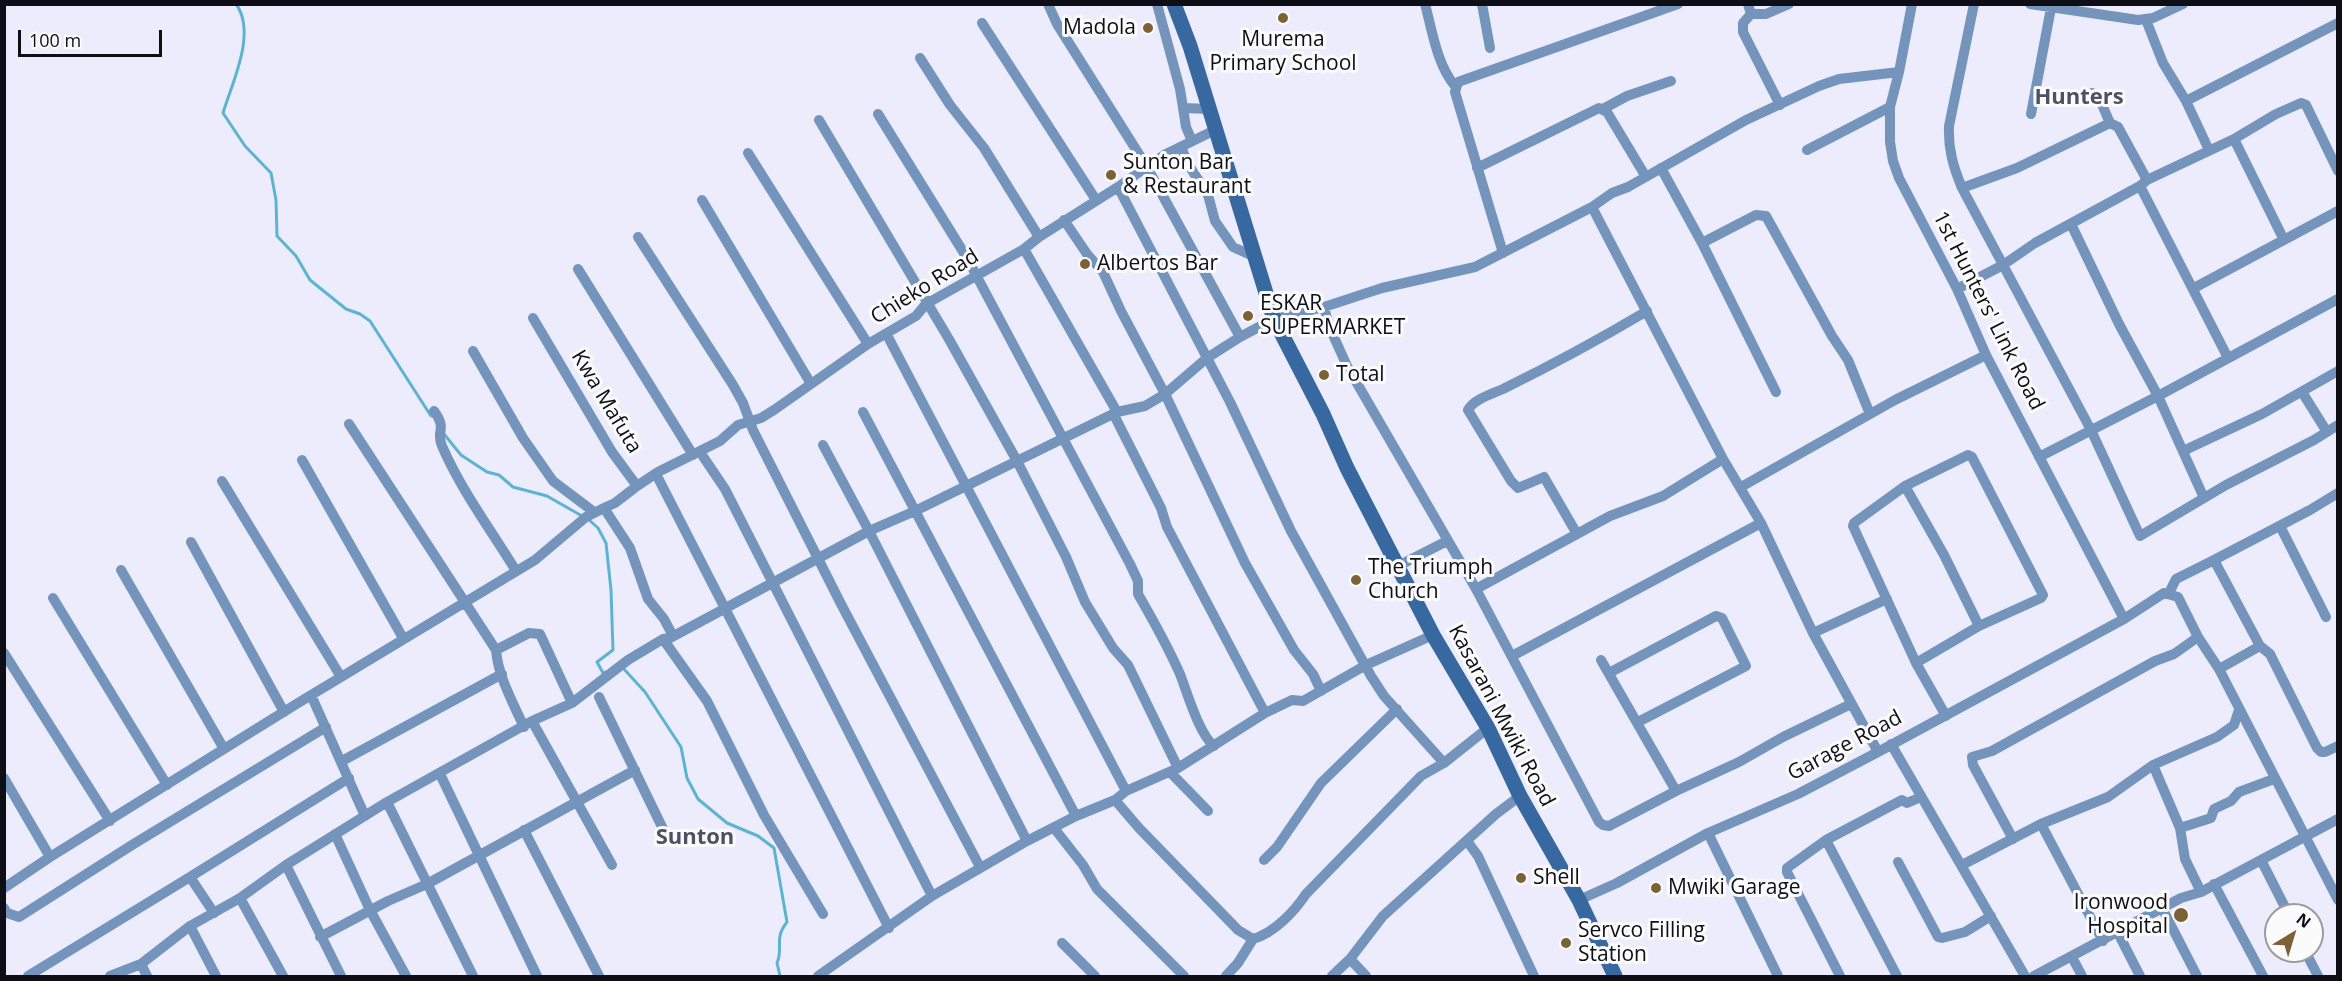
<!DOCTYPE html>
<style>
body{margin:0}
#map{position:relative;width:2342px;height:981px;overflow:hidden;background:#ececfc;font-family:"Open Sans",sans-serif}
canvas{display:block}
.frame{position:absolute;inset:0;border:6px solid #0e0e16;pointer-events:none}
.north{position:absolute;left:2264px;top:903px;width:60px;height:60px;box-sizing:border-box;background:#fbfbfb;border:2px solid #9c9c9f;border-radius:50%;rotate:38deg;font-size:16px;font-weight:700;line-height:24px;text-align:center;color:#0e0e16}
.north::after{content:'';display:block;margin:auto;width:21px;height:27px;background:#7c6134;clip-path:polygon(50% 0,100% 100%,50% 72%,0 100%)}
.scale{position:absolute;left:18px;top:30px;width:144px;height:27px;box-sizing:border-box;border:3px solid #0e0e16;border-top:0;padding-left:8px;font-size:18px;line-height:21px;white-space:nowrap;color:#0e0e16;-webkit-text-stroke:4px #fbfbfb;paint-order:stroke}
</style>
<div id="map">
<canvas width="2342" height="981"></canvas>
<div class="frame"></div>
<div class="north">N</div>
<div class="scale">100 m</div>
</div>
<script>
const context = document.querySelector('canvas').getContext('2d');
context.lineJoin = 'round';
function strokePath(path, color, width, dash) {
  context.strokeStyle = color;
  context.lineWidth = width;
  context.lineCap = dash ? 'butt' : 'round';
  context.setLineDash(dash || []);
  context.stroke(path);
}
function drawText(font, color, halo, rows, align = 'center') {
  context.font = font + ' "Open Sans",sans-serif';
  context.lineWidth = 6;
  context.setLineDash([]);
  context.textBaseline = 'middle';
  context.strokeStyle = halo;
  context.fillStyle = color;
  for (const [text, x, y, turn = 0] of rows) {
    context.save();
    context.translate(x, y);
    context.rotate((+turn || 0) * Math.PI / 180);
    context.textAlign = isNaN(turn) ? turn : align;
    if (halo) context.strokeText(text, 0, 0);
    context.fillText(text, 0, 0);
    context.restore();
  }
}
strokePath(new Path2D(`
 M236,4C257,33 232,83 223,113L245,146L271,173L276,200L277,236L296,256L310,280L346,309L360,314L370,321L431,416
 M444,434L461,455L487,472L499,475L513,487L547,496L582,516
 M588,519L598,528L606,543L611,590L613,650L597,662L603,673L605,672
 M623,668L645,692L681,747L687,778L698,799L727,823L758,836L774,848L787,922C773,940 784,947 777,963L780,976`), '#5db3d1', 3);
strokePath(new Path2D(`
 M1048,4L1057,24L1147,167L1240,337
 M1157,4L1180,89L1186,127L1192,141
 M1425,4C1432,30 1437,65 1455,86
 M1482,4L1490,48
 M1748,4L1751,14L1743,23V32L1780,105
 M1912,4L1899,72L1890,107V142L1893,161L1899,178L1957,289L1986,355L2124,619
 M1974,4L1949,126C1948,149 1953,166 1962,188L2091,430L2140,536L2226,485L2314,440L2338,425
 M2030,4L2138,20L2153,18L2183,4
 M1751,14H1766L1789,4
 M2146,20L2163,63L2186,101L2209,150
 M982,23L1096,200
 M920,58L950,105L984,148L1039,237
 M2092,93L2100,100L2110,123
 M2186,101L2338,23
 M1183,108L1209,109
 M1603,109L1627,96L1671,81
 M878,114L967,258L1130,564L1138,581V594C1153,620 1168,647 1180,674C1187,692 1199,734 1214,746
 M2031,114L2051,8
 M819,120L950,341L1017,461L1066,557L1085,602L1113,648L1128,665L1178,768
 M2234,139L2283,238
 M1181,147L1188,164L1208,195L1215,221L1233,247L1255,257
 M1807,150L1890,107
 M748,153L868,344
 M1477,168L1599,108L1607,112L1646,177
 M1661,168L1702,243L1776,392
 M2140,186L2228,358
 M1118,187L1230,402L1291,531L1371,676L1384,696L1444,763
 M1962,188L2017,168L2110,123L2118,127L2147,180
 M702,200L811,384
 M1592,207L1723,459L1761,523L1813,633L1878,752
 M1064,220L1087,254L1103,272L1121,311L1165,394L1245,563L1294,650L1313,674L1321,691
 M2071,224L2119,324L2158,396L2204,498
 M638,237L733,385L743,403L753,430L841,604L980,867
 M1702,243L1756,215L1766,216L1832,336L1848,360L1870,414
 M1024,249L1117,412
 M1503,253L1455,92L1458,82L1678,4
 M578,269L693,455
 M2194,288L2338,211
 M1957,289L2003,265L2035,243L2140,186L2147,180L2234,139L2276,114L2301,103L2306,105L2338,171
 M1324,307L1329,326L1347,366L1476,589L1599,822L1603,825L1609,826L1676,791L1739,762L1783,737L1851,704
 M533,318L612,452L637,486L658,472L720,441L738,425L761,418L774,410L868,344L916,316L926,304L1024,249L1039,237L1118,187L1164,155L1215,130
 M887,335L1126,791
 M473,351L523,438L553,481L594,512
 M2302,392L2327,432
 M434,411C448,430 435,431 442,446C461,490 491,530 516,571
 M863,412L1076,816
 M1114,415L1161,508L1167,527L1265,713
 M349,424L496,650C498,676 513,703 524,727
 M823,445L869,531L1027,841
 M2183,451L2262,414L2338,371
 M700,452L725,489L932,896
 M2039,457L2158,396L2338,299
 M302,460L403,638
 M656,474L889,928
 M222,481L341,677
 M637,486L615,503L604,508L630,548L648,599L664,619L673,636
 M1905,486L1944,555L1979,626L2041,598L2043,595L1972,457L1968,455L1905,486L1854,523L1853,526L1916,663L1946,716
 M1741,487L1895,400L1986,355
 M2280,526L2326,617
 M1577,534L1544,477L1518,488L1511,481L1468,410C1474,399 1492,394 1503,389C1552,365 1600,339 1647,311
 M191,542L284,712
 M1398,566L1447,541
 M121,570L224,749
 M1476,589L1610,516L1663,496L1723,459
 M2169,593L2176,579L2214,560
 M53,598L167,785
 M1813,633L1887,599
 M663,639L707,701L764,815L823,914
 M2260,646L2214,560L2310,510L2338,493
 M496,650L529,633L540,634L572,703
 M4,653L110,821
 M1512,656L1761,523
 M1601,660L1676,791
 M1916,663L1979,626
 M2219,669L2260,646L2270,654L2317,748L2321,752H2325L2338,746
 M1609,673L1716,616L1722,618L1746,666L1638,722
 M311,695L365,816
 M599,697L664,831
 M532,721L612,865
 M1891,744L2025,976
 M342,761L502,674
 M2153,765L2180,828L2185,859L2201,892
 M1170,772L1208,811
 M440,774L537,976
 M4,778L50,857
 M1115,800L1139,828L1238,930L1253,939C1274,933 1294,912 1306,894L1421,776L1444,763L1488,728
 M387,802L473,976
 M2041,824L2103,941
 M1054,828L1083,865L1097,889L1184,976
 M2180,828L2211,818L2214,809L2231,801L2239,792L2274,779
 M524,830L599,976
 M1708,833L1778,976
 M335,834L370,910L406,976
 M2013,839L1973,765L1972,757L1992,751L2155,661L2174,654L2198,637
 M1826,840L1897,976
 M1467,841L1478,856L1534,976
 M1264,860L1277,847L1321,783L1397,709
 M2261,860L2289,915
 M1898,862L1938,937L1942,938L1965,932L1991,916
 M286,865L341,976
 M1962,865L2041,824L2108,797L2153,765L2217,737L2234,725L2239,710
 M190,877L349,778
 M2214,884L2263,976
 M4,888L50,857L298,703L535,560L586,517L604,508
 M240,898L283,976
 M1579,900L1617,883L1708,833L1798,794L1878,752L2124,619L2164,593L2178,597L2198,637L2219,669L2338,900
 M4,908L7,913L19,917L132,845L326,727
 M2162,908L2197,976
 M190,926L216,976
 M2118,933L2140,976
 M320,937L388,901L427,884L635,770
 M1062,943L1095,976
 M2305,951L2318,976
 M2072,957L2082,976
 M1350,959L1366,976
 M141,964L147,976
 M28,976L190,877L214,913
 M110,976L141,964L190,926L240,898L286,865L387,802L532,721L572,703L628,660L663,639L670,638L869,531L915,511L1117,412L1145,406L1165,394L1207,358L1240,337L1274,319L1324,307L1382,288L1475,267L1592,207L1612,193L1628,187L1746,120L1819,86L1839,79L1899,72
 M818,976L932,896L1027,841L1076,816L1115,800L1126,791L1178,768L1265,713L1292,700L1303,701L1366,665L1433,635
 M1226,976L1238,963L1253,939
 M1332,976L1350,959L1383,916L1496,814L1520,796
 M1840,976L1787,872V868L1826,840L1902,800L1907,803L1921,797
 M2034,976L2181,898L2201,892L2338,819`), '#7494bc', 10);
strokePath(new Path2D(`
 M1174,4L1190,46L1274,319L1323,414L1347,468L1433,635L1488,728L1520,796L1579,900L1615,976`), '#3868a0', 15);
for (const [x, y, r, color] of [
 [1283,18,6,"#7c6134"],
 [1148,28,6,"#7c6134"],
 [1111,175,6,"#7c6134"],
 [1085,264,6,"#7c6134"],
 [1248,316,6,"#7c6134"],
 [1324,375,6,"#7c6134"],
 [1356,580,6,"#7c6134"],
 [1521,878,6,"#7c6134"],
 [1656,888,6,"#7c6134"],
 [2181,915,8,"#7c6134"],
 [1566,943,6,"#7c6134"]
]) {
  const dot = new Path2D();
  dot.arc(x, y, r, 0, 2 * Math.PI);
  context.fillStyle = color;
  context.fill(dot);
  strokePath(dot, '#fbfbfb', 2);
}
drawText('21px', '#0e0e16', '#fbfbfb', [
 ["Madola",1136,28,"right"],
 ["Murema",1283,40,"center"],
 ["Primary School",1283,64,"center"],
 ["Sunton Bar",1123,163],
 ["& Restaurant",1123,187],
 ["Albertos Bar",1097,264],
 ["ESKAR",1260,304],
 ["SUPERMARKET",1260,328],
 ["Total",1336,375],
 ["The Triumph",1368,568],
 ["Church",1368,592],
 ["Shell",1533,878],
 ["Mwiki Garage",1668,888],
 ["Ironwood",2168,903,"right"],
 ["Hospital",2168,927,"right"],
 ["Servco Filling",1578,931],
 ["Station",1578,955]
], 'left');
drawText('21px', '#0e0e16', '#fbfbfb', [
 ["Chieko Road",925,287,-32],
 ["1st Hunters' Link Road",1988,311,63],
 ["Kwa Mafuta",606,402,59],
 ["Kasarani Mwiki Road",1501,716,62],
 ["Garage Road",1845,746,-28]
]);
drawText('bold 22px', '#505065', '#fbfbfb', [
 ["Hunters",2079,98],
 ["Sunton",695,838]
]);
</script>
